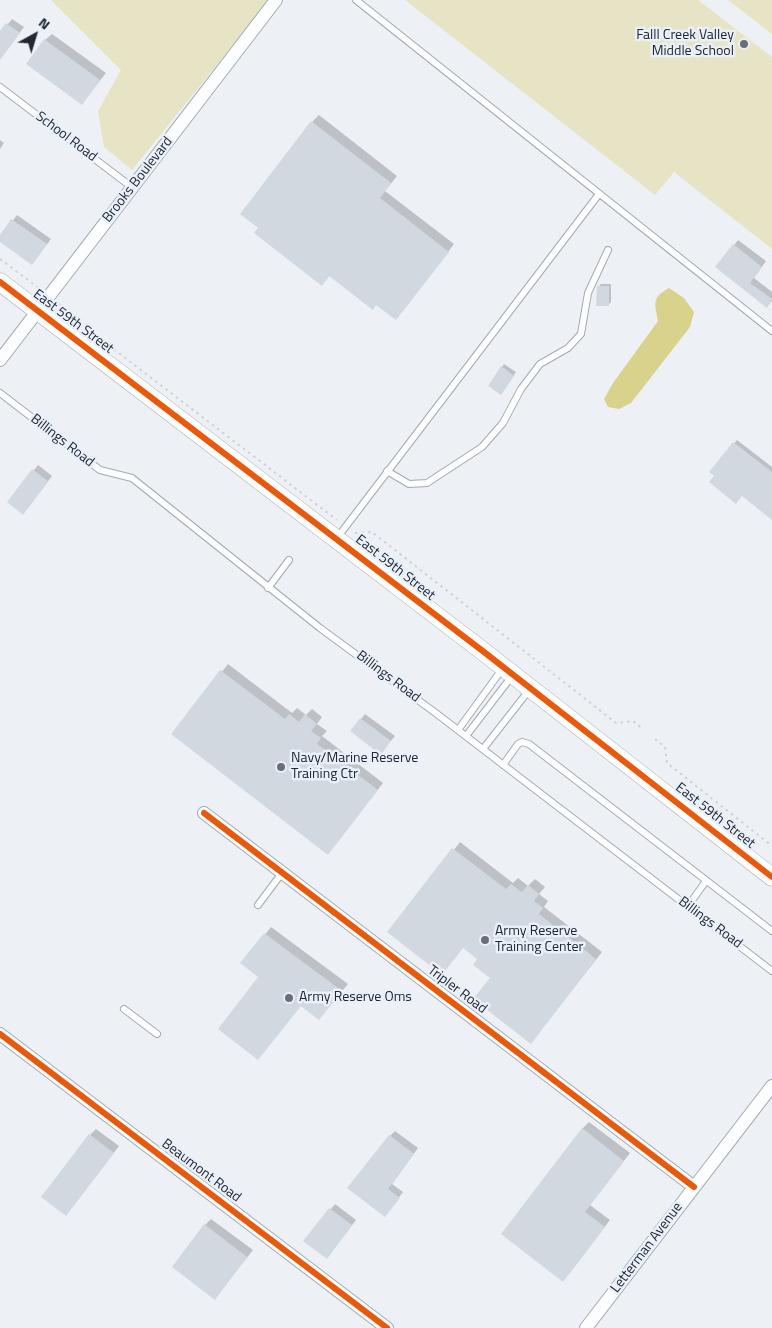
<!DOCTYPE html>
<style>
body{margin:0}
#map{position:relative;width:772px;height:1328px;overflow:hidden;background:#edf1f6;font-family:"Titillium Web",sans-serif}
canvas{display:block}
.north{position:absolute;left:10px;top:10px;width:50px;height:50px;-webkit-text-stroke:4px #e9f0fa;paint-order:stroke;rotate:39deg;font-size:14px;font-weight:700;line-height:20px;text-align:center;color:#222832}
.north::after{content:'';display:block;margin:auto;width:18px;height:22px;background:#222832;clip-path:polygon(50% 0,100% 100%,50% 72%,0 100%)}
</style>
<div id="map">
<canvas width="772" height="1328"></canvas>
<div class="north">N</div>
</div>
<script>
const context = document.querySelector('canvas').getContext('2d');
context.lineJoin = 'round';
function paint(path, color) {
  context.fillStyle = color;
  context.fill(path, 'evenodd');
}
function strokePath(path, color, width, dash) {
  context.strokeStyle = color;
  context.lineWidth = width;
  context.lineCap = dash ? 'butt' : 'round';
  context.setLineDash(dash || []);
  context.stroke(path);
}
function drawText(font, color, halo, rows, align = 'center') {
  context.font = font + ' "Titillium Web",sans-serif';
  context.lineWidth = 5;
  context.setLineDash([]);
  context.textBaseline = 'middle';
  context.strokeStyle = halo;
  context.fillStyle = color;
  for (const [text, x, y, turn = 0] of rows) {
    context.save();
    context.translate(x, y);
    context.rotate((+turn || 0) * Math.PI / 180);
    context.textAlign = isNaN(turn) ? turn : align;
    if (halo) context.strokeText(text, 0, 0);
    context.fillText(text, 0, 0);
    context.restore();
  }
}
paint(new Path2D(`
 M51,0H269L132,170L104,147L98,111L121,70Z
 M405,0H698L772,57V249L674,172L655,195Z
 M728,0H772V34Z`), '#e6e4c4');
paint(new Path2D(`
 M669,288L684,298L694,312L690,327L631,403L619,409L608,407L604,399L613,383L658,321C655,303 651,298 669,288Z`), '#d9d28d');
paint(new Path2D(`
 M12,19L24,27L0,59V34Z
 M52,34L106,73L82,103L45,40Z
 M319,115L397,176L385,191L454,244L402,312L377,304L330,275L322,284L312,122Z
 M0,140L4,143L0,149Z
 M17,215L51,239L36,259L0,241V237Z
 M738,240L766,261L754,278L772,292V301L767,306L717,267Z
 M601,284H611V302L608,305L598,287Z
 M504,364L516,372L504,390L502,367Z
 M737,440L772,467V518L711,472Z
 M38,465L52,476L28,508L9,502Z
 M228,664L292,713L297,708L306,715L312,709L322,717L317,724L327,731L322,736L383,783L328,853L173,734Z
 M365,714L395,736L385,748L361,719Z
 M460,842L513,883L518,878L528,886L535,879L545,887L539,894L548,901L544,907L602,952L537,1035L479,959L463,947L389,932Z
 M271,927L348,984L319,1018L301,1005L258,1059L260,977L242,963Z
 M589,1122L630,1153L590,1205L610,1220L569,1274L582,1129Z
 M96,1129L119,1146L66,1215L90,1135Z
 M395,1131L418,1148L392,1184L403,1192L385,1215L390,1136Z
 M335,1204L356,1220L331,1253L305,1241Z
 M211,1219L253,1250L215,1298L205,1225Z`), '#0003');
paint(new Path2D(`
 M6,23L20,33L0,60V31Z
 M44,39L100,80L82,105L26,64Z
 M311,121L391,183L380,198L449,252L396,320L376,305L373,310L329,276L322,286L254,233L258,228L240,214Z
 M11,219L47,244L32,265L0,242V235Z
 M733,244L762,267L750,283L772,299L767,308L715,267Z
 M597,286H609V306H596Z
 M501,366L514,376L501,395L488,386Z
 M733,442L772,472V520L742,496L736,504L709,482L714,476L709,472Z
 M32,469L48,481L23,515L7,502Z
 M220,670L285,719L289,714L299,722L305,714L317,724L311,731L321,738L317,744L378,790L328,855L171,734Z
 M360,718L391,741L381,755L350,731Z
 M452,848L506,889L511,884L522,892L528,885L539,894L534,901L543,908L539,914L596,959L531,1044L473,999L490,978L473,965L477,959L463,948L442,975L387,932Z
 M264,933L342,991L319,1020L301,1006L258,1060L218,1029L258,977L240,963Z
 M582,1128L624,1161L585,1212L605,1227L563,1282L501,1234Z
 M89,1134L114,1153L66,1216L41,1197Z
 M389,1135L414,1154L388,1189L400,1198L385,1217L347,1188Z
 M329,1208L352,1225L327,1259L303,1241Z
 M204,1224L247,1257L215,1300L172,1267Z`), '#d2d8df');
const lane = new Path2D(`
 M356,0L772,331
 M0,87L133,188
 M0,393L100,470L132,478L320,628L437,714L772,971
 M387,471L409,484L427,483L482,447L503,423L521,389L540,364L568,348L581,334L588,293L608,250
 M337,538L599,194
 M268,588L289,560
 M458,730L503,668
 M466,736L512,676
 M483,749L530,689
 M503,765L518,744L522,742L529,744L772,931
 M258,905L282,873
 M688,906L706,881
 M124,1009L157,1034`);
const street = new Path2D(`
 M0,360L276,0
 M204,813L694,1187
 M0,1034L387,1328
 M586,1328L772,1086`);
const secondary = new Path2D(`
 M0,282L484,652L772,877`);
strokePath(lane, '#a5aab0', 8);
strokePath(street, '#a5aab0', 14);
strokePath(secondary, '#a5aab0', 19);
strokePath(new Path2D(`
 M0,259L40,289
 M59,304L81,319L103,341L337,520
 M355,533L372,532L616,723L633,721L643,729
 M655,739L665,747L667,763L772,846`), '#d0d1d4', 2, [2.5, 4]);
strokePath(lane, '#fcfdfe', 6);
strokePath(street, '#fcfdfe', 12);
strokePath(secondary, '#fcfdfe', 18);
strokePath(new Path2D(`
 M0,282L484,652L772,877
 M204,813L694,1187
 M0,1034L387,1328`), '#e8590c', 6);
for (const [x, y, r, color] of [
 [744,44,5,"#696e77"],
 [281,767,5,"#696e77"],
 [485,940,5,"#696e77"],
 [289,998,5,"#696e77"]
]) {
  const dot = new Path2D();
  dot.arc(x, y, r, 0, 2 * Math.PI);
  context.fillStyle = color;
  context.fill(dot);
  strokePath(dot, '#e9f0fa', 2);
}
drawText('14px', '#222832', '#e9f0fa', [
 ["Falll Creek Valley",734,36,"right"],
 ["Middle School",734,52,"right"],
 ["Navy/Marine Reserve",291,759],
 ["Training Ctr",291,775],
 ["Army Reserve",495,932],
 ["Training Center",495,948],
 ["Army Reserve Oms",299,998]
], 'left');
drawText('14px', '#222832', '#e9f0fa', [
 ["School Road",66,137,37],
 ["Brooks Boulevard",138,180,-52],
 ["East 59th Street",73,322,37],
 ["Billings Road",62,441,38],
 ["East 59th Street",395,568,38],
 ["Billings Road",388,677,37],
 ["East 59th Street",715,816,38],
 ["Billings Road",710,923,37],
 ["Tripler Road",457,990,37],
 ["Beaumont Road",201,1171,37],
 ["Letterman Avenue",647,1248,-53]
]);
</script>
